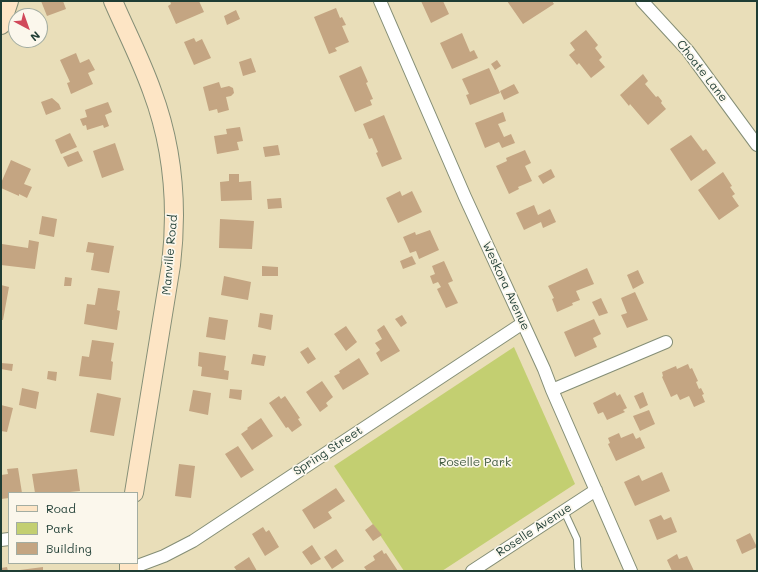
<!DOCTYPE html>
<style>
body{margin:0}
#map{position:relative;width:758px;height:572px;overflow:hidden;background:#e9deb9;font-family:Mali,sans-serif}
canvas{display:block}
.frame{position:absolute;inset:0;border:2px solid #1f3d34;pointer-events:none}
.legend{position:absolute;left:8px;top:492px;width:130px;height:72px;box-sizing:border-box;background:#fbf7ec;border:1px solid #a3ada2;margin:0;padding:5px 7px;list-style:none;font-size:12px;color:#1f3d34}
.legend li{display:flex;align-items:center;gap:8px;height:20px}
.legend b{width:20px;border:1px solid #a3ada2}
.north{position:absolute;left:8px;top:8px;width:40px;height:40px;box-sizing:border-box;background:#fbf7ec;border:1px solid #a3ada2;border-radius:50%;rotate:139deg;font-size:11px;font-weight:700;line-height:16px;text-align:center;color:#1f3d34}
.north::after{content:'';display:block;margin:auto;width:14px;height:18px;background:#d1495b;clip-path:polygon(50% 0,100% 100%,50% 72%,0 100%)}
</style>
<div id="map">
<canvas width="758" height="572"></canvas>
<div class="frame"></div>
<ul class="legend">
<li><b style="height:5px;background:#fde5c5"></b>Road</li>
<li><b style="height:11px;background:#c3cf71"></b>Park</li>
<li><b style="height:11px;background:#c4a582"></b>Building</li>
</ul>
<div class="north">N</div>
</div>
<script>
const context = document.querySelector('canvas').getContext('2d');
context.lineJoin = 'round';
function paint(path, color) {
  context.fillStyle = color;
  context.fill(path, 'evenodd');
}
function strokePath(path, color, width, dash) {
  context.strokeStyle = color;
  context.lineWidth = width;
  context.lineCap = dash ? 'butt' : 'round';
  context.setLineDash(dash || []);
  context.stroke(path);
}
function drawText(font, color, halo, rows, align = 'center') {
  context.font = font + ' Mali,sans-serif';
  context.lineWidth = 3.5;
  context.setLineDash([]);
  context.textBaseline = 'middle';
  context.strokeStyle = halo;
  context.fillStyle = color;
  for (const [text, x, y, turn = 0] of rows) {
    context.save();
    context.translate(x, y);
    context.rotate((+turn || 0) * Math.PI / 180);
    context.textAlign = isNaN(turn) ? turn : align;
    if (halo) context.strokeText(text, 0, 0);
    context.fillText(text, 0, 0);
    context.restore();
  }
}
paint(new Path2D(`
 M514,347L575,484L442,571H404L334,466Z`), '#c3cf71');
paint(new Path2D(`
 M41,1H63L66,9L47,16Z
 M170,1H199L204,12L176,24L168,6L171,4Z
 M421,1H443L449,14L431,23Z
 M507,1H552L554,4L523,24Z
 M336,8L340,18L342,17L346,25L342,26L349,42L335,48L337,51L329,54L314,17Z
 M236,10L240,19L227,25L224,16Z
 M586,30L598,45L595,48L602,57L599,60L605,67L591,78L579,63L577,65L569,55L575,50L570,43Z
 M462,33L470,52L474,50L478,58L452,69L440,43Z
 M194,38L196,42L202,39L211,58L194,65L184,42Z
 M76,53L80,63L89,59L95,70L88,73L93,84L71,94L67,83L70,82L60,60Z
 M251,58L256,72L243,76L239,62Z
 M497,60L501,66L495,70L491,64Z
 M361,66L368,82L366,83L373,99L370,100L372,105L355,112L339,76Z
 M489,68L500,93L470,105L466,95L469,94L462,79Z
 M643,74L648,81L645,84L656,97L658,96L662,101L661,103L666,109L648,125L630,104L629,106L620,95Z
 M219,82L221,88L229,86L233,88L234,93L231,96L226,97L229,110L218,113L217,109L209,111L203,87Z
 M514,84L519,93L504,100L500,91Z
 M52,98L59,104L61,109L46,115L41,102Z
 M108,102L112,112L105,115L109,126L104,128L103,125L87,130L86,125L83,126L80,119L87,117L85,110Z
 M503,112L506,121L498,124L504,137L511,134L515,143L502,148L499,142L485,148L475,123Z
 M384,115L402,159L382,167L376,153L378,152L372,138L369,139L363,124Z
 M240,127L243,141L237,142L239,150L217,154L214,136L227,134L226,129Z
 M70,133L77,147L61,154L55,140Z
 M691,135L703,151L706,149L716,163L691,181L670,149Z
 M115,143L124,170L102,178L93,151Z
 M278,145L280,155L265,157L263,147Z
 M525,150L531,163L525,166L532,181L518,187L519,189L509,194L496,166L507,161L506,158Z
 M78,151L83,161L68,167L63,157Z
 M11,160L31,169L24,184L32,187L27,198L19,194V196L1,188V183Z
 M551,169L555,177L543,184L538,176Z
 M723,172L732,186L730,187L735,194L732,196L739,206L719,220L698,190Z
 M229,174H239V182L251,181L252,200L221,201L220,182L229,181Z
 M400,191L402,196L412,191L422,212L398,223L386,198Z
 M281,198L282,208L268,209L267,199Z
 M534,205L538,215L550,209L556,222L543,228L541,222L524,230L516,213Z
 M42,216L57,219L54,237L39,234Z
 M220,219L254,221L252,249L219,248Z
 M430,230L439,250L419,259L416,251L410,253L403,237L415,232L416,235Z
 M29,240L39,242L35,269L1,265L2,244L28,248Z
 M88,242L114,246L109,273L91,270L94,253L86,252Z
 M412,256L416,264L403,269L400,261Z
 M444,261L453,281L448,283L458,303L446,308L437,289L441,287L438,282L433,284L430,276L435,274L432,266Z
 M262,266L278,267V276H262Z
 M587,268L594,284L576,291L580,300L572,303L573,305L557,312L552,299L554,298L548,286Z
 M638,270L644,283L633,289L627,275Z
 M224,276L251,282L248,300L221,295Z
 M65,277L72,278L71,286H64Z
 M1,285L9,287L3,320H1Z
 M98,288L120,291L117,310L120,311L117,330L84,324L87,304L95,305Z
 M635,292L648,320L627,328L621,315L627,313L621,298Z
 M601,298L608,313L599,316L592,302Z
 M260,313L273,315L271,330L258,327Z
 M402,315L407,323L401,327L395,319Z
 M209,317L228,320L225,340L206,337Z
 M594,319L601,334L593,338L597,347L575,357L564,332Z
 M384,325L400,351L381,362L376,353L380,350L375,343L382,339L377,330Z
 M346,326L357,342L346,351L334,334Z
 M92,340L114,343L111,361L113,362L111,380L79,376L82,356L89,357Z
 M308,347L316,359L308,364L300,352Z
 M199,352L226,356L224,370L229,371L228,380L201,376L202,367L198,366Z
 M253,354L266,356L264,366L251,364Z
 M359,358L369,374L343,390L334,376L340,373L339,371Z
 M1,363L13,364L12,371L1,369Z
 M688,364L690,369L692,368L698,381L696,382L699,389L701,388L704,394L702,395L705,402L694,407L689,396L680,400L677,394L671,397L662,377L663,376L662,372L676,366L677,369Z
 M48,371L57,372L56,381L47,379Z
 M322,381L333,397L326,403L328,406L320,412L306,392Z
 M22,388L39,392L36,409L19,405Z
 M230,389L242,390L241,400L229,398Z
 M193,390L211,393L208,415L189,411Z
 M615,392L617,396L620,394L627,408L623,410L625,412L607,420L603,412L598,414L593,403Z
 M643,392L648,405L640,409L634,396Z
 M97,393L121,398L114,436L90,432Z
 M279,396L281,399L285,396L300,418L298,419L302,425L292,432L288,427L286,428L269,403Z
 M1,405L13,408L7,432L1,431Z
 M649,410L655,424L640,431L633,416Z
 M261,418L273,436L252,450L241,434L248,429L247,428Z
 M619,433L621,438L633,433L636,439L640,437L645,448L616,461L608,444L610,443L608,438Z
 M238,446L254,470L241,478L225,454Z
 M179,464L195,466L191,498L175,496Z
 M18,468L22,493H9V498L1,499V475L8,474L7,469Z
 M77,469L80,491L60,493V492L35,493L32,474Z
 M662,472L670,491L635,506L624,482L639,475L642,481Z
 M336,488L345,501L328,512L332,518L314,529L302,510Z
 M661,515L664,520L671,517L677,532L657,540L649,520Z
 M373,524L382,535L373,541L365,530Z
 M263,527L266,532L269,530L279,547L265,556L252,534Z
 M750,533L757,547L742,554L736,540Z
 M312,545L321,559L311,565L302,552Z
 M336,549L344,561L332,569L324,557Z
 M382,550L384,554L386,553L398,571H367L364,567L375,560L373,556Z
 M677,554L679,559L687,556L694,571H672L667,560Z
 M249,557L257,571H237L234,567Z
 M7,567L8,571H1V568Z
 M43,567V571H20V570Z`), '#c4a582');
const lane = new Path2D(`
 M564,511L577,539L578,567L579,571`);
const street = new Path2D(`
 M380,1L465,197L544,369L552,390L631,571
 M642,1L688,51L757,145
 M552,390L666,342
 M1,540L9,539
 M129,569L164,556L193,541L523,323
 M472,571L596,490`);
const secondary = new Path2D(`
 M113,1C126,31 141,60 152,91C173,147 178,206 171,265L134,493
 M1,25L9,1
 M129,563V571`);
strokePath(lane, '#848e76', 8);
strokePath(street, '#848e76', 14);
strokePath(secondary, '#848e76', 20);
strokePath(lane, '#fff', 6);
strokePath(street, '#fff', 12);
strokePath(secondary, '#fde5c5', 18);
drawText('12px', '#1f3d34', '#fbf7ec', [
 ["Choate Lane",702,71,52],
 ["Manville Road",170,255,-85],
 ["Weskora Avenue",506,286,65],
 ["Spring Street",328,451,-33],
 ["Roselle Avenue",534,530,-33]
]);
drawText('12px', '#405a40', '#fbf7ec', [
 ["Roselle Park",475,462]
]);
</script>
